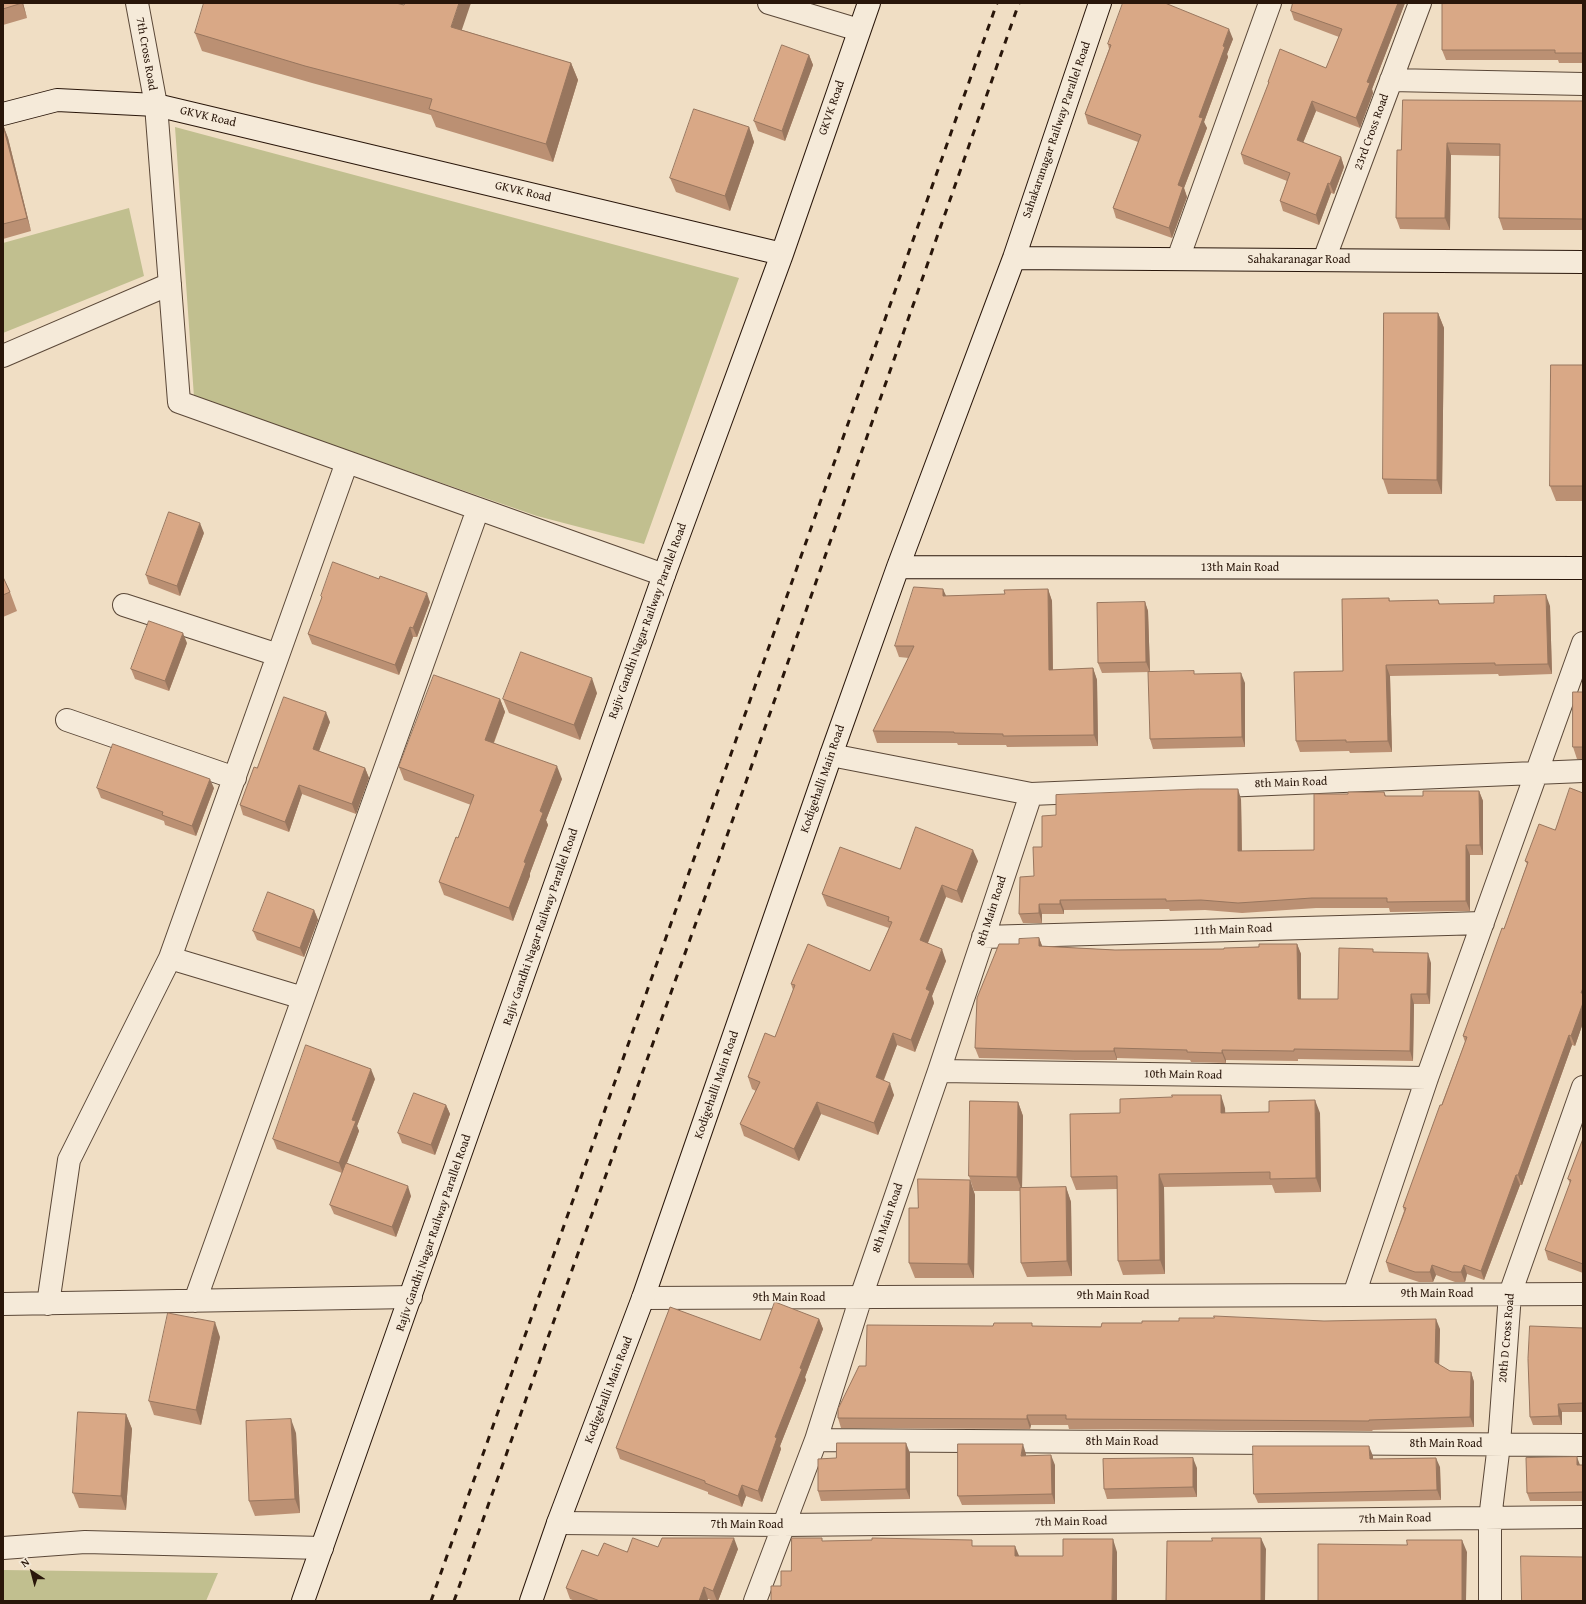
<!DOCTYPE html>
<style>
body{margin:0}
#map{position:relative;width:1586px;height:1604px;overflow:hidden;background:#f0dec4;font-family:"Gentium Book Plus",serif}
canvas{display:block}
.frame{position:absolute;inset:0;border:4px solid #29160a;pointer-events:none}
.north{position:absolute;left:12px;top:1552px;width:40px;height:40px;-webkit-text-stroke:3px #f5ead9;paint-order:stroke;rotate:324deg;font-size:11px;font-weight:700;line-height:16px;text-align:center;color:#29160a}
.north::after{content:'';display:block;margin:auto;width:14px;height:18px;background:#29160a;clip-path:polygon(50% 0,100% 100%,50% 72%,0 100%)}
</style>
<div id="map">
<canvas width="1586" height="1604"></canvas>
<div class="frame"></div>
<div class="north">N</div>
</div>
<script>
const context = document.querySelector('canvas').getContext('2d');
context.lineJoin = 'round';
function paint(path, color) {
  context.fillStyle = color;
  context.fill(path, 'evenodd');
}
function strokePath(path, color, width, dash) {
  context.strokeStyle = color;
  context.lineWidth = width;
  context.lineCap = dash ? 'butt' : 'round';
  context.setLineDash(dash || []);
  context.stroke(path);
}
function drawText(font, color, halo, rows, align = 'center') {
  context.font = font + ' "Gentium Book Plus",serif';
  context.lineWidth = 3;
  context.setLineDash([]);
  context.textBaseline = 'middle';
  context.strokeStyle = halo;
  context.fillStyle = color;
  for (const [text, x, y, turn = 0] of rows) {
    context.save();
    context.translate(x, y);
    context.rotate((+turn || 0) * Math.PI / 180);
    context.textAlign = isNaN(turn) ? turn : align;
    if (halo) context.strokeText(text, 0, 0);
    context.fillText(text, 0, 0);
    context.restore();
  }
}
paint(new Path2D(`
 M175,127L739,278L644,544L537,516L194,397Z
 M129,208L144,276L3,333V243Z
 M3,1570L218,1573L206,1601H3Z`), '#c1bf8f');
const street = new Path2D(`
 M137,3L156,105L179,402L664,575
 M769,3L859,30
 M1391,80L1583,84
 M1178,259L1270,3
 M1324,260L1420,3
 M3,356L170,284
 M124,605L278,655
 M67,720L235,778
 M831,755L1031,794
 M1583,771L1031,794L939,1071L861,1297L816,1440L1583,1445
 M983,937L1483,923
 M303,998L170,958L347,462
 M939,1071L1427,1078
 M1354,1295L1427,1078L1583,643
 M643,1298L1583,1294
 M195,1301L478,509
 M3,1304L411,1297
 M48,1304L69,1160L170,958
 M558,1523L783,1525L1583,1517
 M3,1548L85,1542L322,1548
 M755,1601L816,1440
 M1490,1601V1519L1499,1444L1510,1294L1583,1087`);
const secondary = new Path2D(`
 M3,114L57,100L156,105L782,254
 M1014,258L1583,262
 M898,567L1583,568
 M303,1601L664,575L782,254L869,3
 M531,1601L558,1523L643,1298L831,755L898,567L1014,258L1100,3`);
strokePath(street, '#5b4838', 24);
strokePath(secondary, '#29160a', 24);
strokePath(street, '#f5ead9', 22);
strokePath(secondary, '#f5ead9', 22);
strokePath(new Path2D(`
 M431,1601L997,3
 M454,1601L734,816L1019,3`), '#29160a', 3, [7, 7]);
paint(new Path2D(`
 M3,3H23L27,18L3,25Z
 M1168,3V4L1233,39L1227,54L1228,57L1204,122L1207,128L1184,188L1187,197L1172,238L1116,218L1113,208L1138,142L1088,124L1085,114L1109,49L1108,44Z
 M1293,3H1405L1372,89L1373,93L1360,128L1316,111L1303,143L1341,157L1344,167L1334,194L1331,193L1319,225L1283,211L1280,201L1287,181L1244,164L1241,154L1269,84L1268,82L1326,68L1339,37L1294,20L1291,11Z
 M1583,3V63H1559L1558,60H1446L1442,50Z
 M462,30L571,63L578,80L553,162L436,127L431,115L312,83L202,51L195,33Z
 M809,55L813,65L785,141L758,131L754,121Z
 M1583,101V230H1503L1499,218L1500,156L1451,155L1450,230L1400,229L1396,218L1401,150Z
 M3,125L8,138L31,231L3,239Z
 M749,127L754,142L730,211L676,192L670,178Z
 M1438,313L1444,328L1442,494H1388L1383,479Z
 M1583,365V501H1556L1550,486Z
 M204,533L180,596L149,584L146,575Z
 M3,577L10,592L17,611L3,617Z
 M379,579L430,602L417,637H413L399,675L312,644L308,634L322,598L321,596Z
 M1048,589L1052,601L1053,670L1093,668L1097,680L1098,746L1007,747L1006,745H958L957,743H877L873,731L909,658L899,657L895,646L946,596L1005,594Z
 M1389,598L1390,601L1438,600L1440,604L1550,606L1552,674L1499,676L1498,674L1390,676L1392,752L1350,753L1349,751L1300,752L1296,741L1343,671Z
 M1145,602L1148,611L1150,672L1102,673L1098,663Z
 M187,643L169,691L135,679L131,669Z
 M1195,674L1245,683V747L1153,749L1150,739Z
 M1583,692V759H1577L1573,747Z
 M597,693L580,740L509,713L503,699Z
 M500,699L505,712L494,743L562,779L546,820L548,825L530,873V876L513,921L444,895L439,882L458,838L471,805L404,780L399,767Z
 M330,722L319,751L365,768L369,778L356,814L302,794L289,832L243,815L240,805L257,768Z
 M97,788H214L196,836L165,825L164,821L101,798Z
 M1479,791L1483,801V855H1470V911L1390,912L1389,908H1316L1242,913L1205,910L1170,911L1169,909L1064,910V914H1042V923H1023L1019,914L1034,876L1042,847L1056,815L1241,799L1242,851L1314,850L1348,794L1384,792L1386,796H1423Z
 M1583,793V1023L1575,1046L1572,1045L1522,1185H1520L1484,1280L1467,1274L1465,1282H1455L1436,1275L1433,1282H1419L1389,1272L1386,1262L1404,1211L1403,1207L1465,1042L1463,1036L1504,929L1527,864L1525,861L1555,830Z
 M978,861L962,903L946,897L928,943L946,961L932,996L934,1003L915,1052L897,1045L884,1080L894,1095L878,1135L821,1114L799,1161L744,1136L740,1124L756,1091L752,1089L748,1077L775,1037L793,990L791,984L870,971L889,928L827,906L822,894L900,869Z
 M314,910L318,920L304,957L257,940L253,931Z
 M1039,938L1042,946L1115,950L1224,949L1297,944L1301,954V999H1338L1374,952L1431,963L1430,1004H1414L1413,1061L1298,1059V1061L1226,1060V1063L1191,1062L1190,1060L1117,1058V1060H1076L979,1058L975,1048L1019,944Z
 M375,1079L357,1126L359,1131L347,1163L411,1196L396,1237L334,1214L330,1205L342,1173L277,1149L273,1139Z
 M1018,1102L1023,1116L1022,1188L1066,1187L1071,1202L1072,1276L1027,1277L1021,1263L1020,1191H974L969,1176Z
 M446,1105L450,1114L435,1155L402,1143L398,1133Z
 M1225,1108V1113H1320L1321,1192L1275,1193L1272,1185L1164,1187L1165,1274L1123,1275L1118,1261L1117,1189L1076,1190L1071,1177L1120,1113Z
 M1583,1139V1273L1548,1260L1545,1250L1570,1183L1568,1179Z
 M970,1180L975,1195L974,1278H915L909,1263L918,1208Z
 M819,1319L823,1329L805,1377L806,1380L780,1446L781,1449L762,1502L746,1496L742,1507L708,1494V1492L620,1459L616,1448Z
 M993,1326H1032L1440,1329L1439,1365L1450,1371L1471,1372L1474,1382V1427L1372,1430L1373,1431L1069,1429L1068,1425H1031L1030,1429L841,1428L838,1418L866,1366Z
 M1583,1328V1412H1562V1425H1533L1530,1417Z
 M220,1337L201,1425L154,1415L149,1401Z
 M126,1414L132,1429L126,1510L79,1508L73,1493Z
 M296,1433L300,1513L255,1516L249,1501Z
 M910,1453V1499L821,1501L818,1491L836,1458Z
 M1026,1454V1456L1055,1465V1504L962,1505L958,1496Z
 M1373,1456V1459L1440,1467L1441,1500L1258,1503L1254,1494Z
 M1580,1465H1583V1501H1530L1527,1493Z
 M1197,1468V1497L1107,1499L1104,1489Z
 M658,1547L738,1549L718,1601H714L708,1599L707,1601H575L570,1599L566,1588L598,1556Z`), '#bb9073');
paint(new Path2D(`
 M22,3H23L27,18Z
 M459,3H471L457,44L451,27Z
 M1398,3H1405L1372,89L1373,93L1360,128L1356,118L1367,82Z
 M1229,29L1233,39L1227,54L1228,57L1204,122L1207,128L1184,188L1187,197L1172,238L1169,228L1178,185L1199,117Z
 M809,55L813,65L785,141L782,131Z
 M571,63L578,80L553,162L546,144Z
 M1312,101L1316,111L1300,150L1297,140Z
 M3,125L8,138L31,231L27,218Z
 M749,127L754,142L730,211L725,196Z
 M1447,143L1451,155L1450,230L1445,218Z
 M1341,157L1344,167L1334,194L1330,184Z
 M1328,183L1331,193L1319,225L1316,215Z
 M1438,313L1444,328L1442,494L1437,480Z
 M200,523L204,533L180,596L177,586Z
 M943,589L948,600L943,596Z
 M1048,589L1052,601L1053,681L1049,670Z
 M427,593L430,602L417,637L413,628Z
 M1546,595L1550,606L1552,674L1548,664Z
 M1145,602L1148,611L1150,672L1146,662Z
 M410,627L413,637L399,675L395,665Z
 M183,633L187,643L169,691L165,681Z
 M1386,665L1390,676L1392,752L1388,741Z
 M1093,668L1097,680L1098,746L1094,735Z
 M1241,673L1245,683V747L1242,737Z
 M592,678L597,693L580,740L574,725Z
 M500,699L505,712L490,752L485,740Z
 M326,712L330,722L316,759L313,749Z
 M557,766L562,779L546,820L548,825L530,873V876L513,921L509,908L524,862L540,811Z
 M365,768L369,778L356,814L352,804Z
 M210,779L214,788L196,836L192,826Z
 M299,785L302,794L289,832L285,822Z
 M1238,789L1241,799L1242,860L1238,851Z
 M1479,791L1483,801V855L1480,845Z
 M1466,845L1470,855V911L1466,901Z
 M973,850L978,861L962,903L957,891Z
 M942,885L946,897L924,952L920,940Z
 M1060,900L1064,910V914L1060,904Z
 M1039,904L1042,914V923L1039,913Z
 M314,910L318,920L304,957L300,948Z
 M1039,938L1043,948L1039,946Z
 M1297,944L1301,954V1009L1298,999Z
 M942,949L946,961L932,996L934,1003L915,1052L911,1040L926,989Z
 M1428,953L1431,963L1430,1004L1427,994Z
 M1411,994L1414,1004L1413,1061L1410,1051Z
 M1583,1003V1023L1575,1046L1571,1036Z
 M893,1033L897,1045L880,1089L876,1077Z
 M1569,1035L1572,1045L1522,1185L1518,1175Z
 M1114,1048L1117,1058V1060L1114,1051Z
 M1222,1050L1226,1060V1063L1222,1053Z
 M371,1069L375,1079L357,1126L359,1131L343,1173L339,1163L352,1120Z
 M890,1083L894,1095L878,1135L874,1123Z
 M1221,1095L1225,1108L1226,1126L1221,1113Z
 M1315,1100L1320,1113L1321,1192L1316,1178Z
 M817,1102L821,1114L799,1161L794,1149Z
 M1018,1102L1023,1116L1022,1191L1017,1177Z
 M446,1105L450,1114L435,1155L431,1145Z
 M1159,1174L1164,1187L1165,1274L1160,1260Z
 M1516,1175L1520,1185L1484,1280L1481,1271Z
 M970,1180L975,1195L974,1278L968,1264Z
 M408,1186L411,1196L396,1237L392,1227Z
 M1066,1187L1071,1202L1072,1276L1067,1261Z
 M1432,1265L1436,1275L1433,1282L1430,1272Z
 M1464,1265L1467,1274L1465,1282L1461,1272Z
 M819,1319L823,1329L805,1377L806,1380L780,1446L781,1449L762,1502L758,1491L775,1437L800,1368Z
 M1436,1319L1440,1329L1439,1372L1435,1362Z
 M215,1322L220,1337L201,1425L196,1410Z
 M1471,1372L1474,1382V1427L1470,1417Z
 M1558,1404L1562,1412V1425L1559,1416Z
 M126,1414L132,1429L126,1510L121,1496Z
 M1027,1415L1031,1425L1030,1429L1027,1419Z
 M291,1419L296,1433L300,1513L295,1499Z
 M906,1443L910,1453V1499L906,1489Z
 M1023,1444L1026,1454L1025,1466L1021,1456Z
 M1369,1446L1373,1456V1469L1370,1459Z
 M1051,1455L1055,1465V1504L1052,1494Z
 M1577,1457L1580,1465H1577Z
 M1193,1458L1197,1468V1497L1193,1487Z
 M1436,1458L1440,1467L1441,1500L1437,1490Z
 M742,1485L746,1496L742,1507L738,1496Z
 M734,1538L738,1549L718,1601H717L713,1591Z
 M1261,1538L1266,1549L1265,1601H1261Z
 M1113,1539L1117,1552V1601H1112Z
 M1462,1540L1467,1552L1466,1601H1462Z
 M1015,1546L1020,1558L1015,1556Z
 M704,1587L708,1599L707,1601H699Z`), '#98765e');
const building = new Path2D(`
 M3,3H22L3,9Z
 M204,3H396L404,5L405,3H459L451,27L571,63L546,144L429,109L432,99L305,66L195,33Z
 M1123,3H1165L1229,29L1223,46L1225,47L1199,117L1203,118L1178,185L1183,187L1169,228L1113,208L1141,135L1085,114L1111,45L1108,44Z
 M1293,3H1398L1367,82L1370,83L1356,118L1312,101L1297,140L1341,157L1330,184L1328,183L1316,215L1280,201L1290,173L1241,154L1269,82H1268L1280,49L1326,68L1342,29L1291,11Z
 M1478,3H1583V53H1555V50H1442V4Z
 M782,45L809,55L782,131L754,121Z
 M1403,100L1583,101V219L1499,218L1500,144L1447,143L1445,218H1396L1397,150H1401Z
 M694,109L749,127L725,196L670,178Z
 M3,125L27,218L3,224Z
 M1384,313H1438L1437,480L1383,479Z
 M1551,365H1583V486H1550Z
 M169,512L200,523L177,586L146,575Z
 M333,562L379,579L380,576L427,593L413,628L410,627L395,665L308,634L322,597L321,596Z
 M3,577L10,592L3,595Z
 M914,587L943,589V596L1005,594L1004,590L1048,589L1049,670L1093,668L1094,735L1003,736V734L954,733V732L873,731L914,646H895Z
 M1546,595L1548,664L1495,665V663L1386,665L1388,741L1346,742V740L1296,741L1294,672L1343,671L1342,599L1389,598V601L1438,600L1439,604L1494,603V596Z
 M1145,602L1146,662L1098,663L1097,603Z
 M149,621L183,633L165,681L131,669Z
 M521,652L592,678L574,725L503,699Z
 M1194,671V674L1241,673L1242,737L1150,739L1148,672Z
 M434,675L500,699L485,740L557,766L540,811L543,813L524,862L526,863L509,908L439,882L456,837L458,838L474,795L399,767Z
 M1573,692H1583V747H1573Z
 M284,697L326,712L313,749L365,768L352,804L299,785L285,822L240,805L254,767L257,768Z
 M113,744L210,779L192,826L162,815L163,812L97,788Z
 M1570,788L1583,793V988L1581,993H1583V1003L1571,1036L1569,1035L1518,1175H1516L1481,1271L1464,1265L1461,1272H1452L1432,1265L1430,1272H1415L1386,1262L1406,1208L1403,1207L1440,1105H1442L1467,1037L1463,1036L1502,928L1504,929L1528,862L1525,861L1539,824L1555,830Z
 M1200,789H1238V851L1314,850V794H1348V792H1384L1385,796H1423V791H1479L1480,845H1466V901L1387,902V898H1312L1238,903L1201,900L1166,901V899L1060,900V904H1039V913L1019,914L1020,877L1034,876L1033,847H1042V816L1056,815V795Z
 M916,827L973,850L957,891L942,885L920,940L942,949L926,989L930,991L911,1040L893,1033L876,1077L890,1083L874,1123L817,1102L794,1149L740,1124L760,1082L748,1077L765,1033L775,1037L795,985L791,984L808,944L870,971L892,922L888,921L889,917L822,894L840,847L900,869Z
 M268,892L314,910L300,948L253,931Z
 M1039,938V946L1115,950L1224,949V948L1259,947V944H1297L1298,999H1338L1339,948L1373,949V952L1428,953L1427,994H1411L1410,1051L1294,1049V1051L1222,1050V1053L1187,1052V1050L1114,1048V1051H1073L975,1048L977,998L999,944H1019V939Z
 M306,1045L371,1069L352,1120L356,1121L339,1163L273,1139Z
 M414,1093L446,1105L431,1145L398,1133Z
 M1172,1095H1221V1113L1269,1112V1101L1315,1100L1316,1178L1270,1179V1172L1159,1174L1160,1260L1118,1261L1117,1176L1071,1177L1070,1114L1120,1113V1099L1172,1097Z
 M970,1101L1018,1102L1017,1177L969,1176Z
 M1583,1139V1264L1545,1250L1571,1180L1568,1179Z
 M346,1163L408,1186L392,1227L330,1205Z
 M918,1179L970,1180L968,1264L909,1263V1208H918Z
 M1066,1187L1067,1261L1021,1263L1020,1188Z
 M775,1302L819,1319L800,1368L802,1369L775,1437L777,1438L758,1491L742,1485L738,1496L705,1483V1481L616,1448L670,1307L760,1340Z
 M168,1313L215,1322L196,1410L149,1401Z
 M1214,1316L1324,1321L1436,1319L1435,1362L1450,1371L1471,1372L1470,1417L1369,1420V1421L1066,1419V1415H1027V1419L838,1418V1409L859,1366H866L867,1325L993,1326L994,1323H1032V1326L1101,1327L1102,1323H1142V1321H1179V1318H1214Z
 M1530,1326L1583,1328V1403L1558,1404L1559,1416L1530,1417L1528,1359Z
 M78,1412L126,1414L121,1496L73,1493Z
 M291,1419L295,1499L249,1501L246,1421Z
 M837,1443H906V1489L818,1491V1459L836,1458Z
 M958,1444H1023L1021,1456L1051,1455L1052,1494L958,1496Z
 M1253,1446H1369L1370,1459L1436,1458L1437,1490L1254,1494Z
 M1577,1457V1465H1583V1492L1527,1493L1526,1458Z
 M1193,1458V1487L1104,1489L1103,1459Z
 M633,1538L658,1547L662,1538H734L713,1591L704,1587L699,1601H600L566,1588L582,1550L598,1556L604,1543L627,1552Z
 M792,1538H822V1541L872,1540V1538L972,1540V1546H1015V1556H1063V1539H1113L1112,1601H771V1586H781V1571H791Z
 M1212,1538H1261V1601H1166L1167,1541H1212Z
 M1407,1540H1462V1601H1318V1544L1407,1545Z
 M1521,1556L1583,1557V1601H1522Z`);
paint(building, '#d9a886');
strokePath(building, '#98765e', 1);
drawText('12px', '#29160a', '#f5ead9', [
 ["7th Cross Road",146,54,80],
 ["GKVK Road",832,108,-71],
 ["GKVK Road",208,117,13],
 ["Sahakaranagar Railway Parallel Road",1057,130,-71],
 ["23rd Cross Road",1372,132,-70],
 ["GKVK Road",523,192,13],
 ["Sahakaranagar Road",1299,260],
 ["13th Main Road",1240,568],
 ["Rajiv Gandhi Nagar Railway Parallel Road",648,621,-70],
 ["Kodigehalli Main Road",823,779,-71],
 ["8th Main Road",1291,783,-2],
 ["8th Main Road",992,911,-72],
 ["Rajiv Gandhi Nagar Railway Parallel Road",541,927,-71],
 ["11th Main Road",1233,930,-2],
 ["10th Main Road",1183,1075,1],
 ["Kodigehalli Main Road",717,1085,-71],
 ["8th Main Road",888,1218,-71],
 ["Rajiv Gandhi Nagar Railway Parallel Road",434,1233,-71],
 ["9th Main Road",1437,1294],
 ["9th Main Road",1113,1296],
 ["9th Main Road",789,1298],
 ["20th D Cross Road",1507,1338,-85],
 ["Kodigehalli Main Road",609,1390,-69],
 ["8th Main Road",1122,1442],
 ["8th Main Road",1446,1444],
 ["7th Main Road",1395,1519,-1],
 ["7th Main Road",1071,1522,-1],
 ["7th Main Road",747,1525]
]);
</script>
